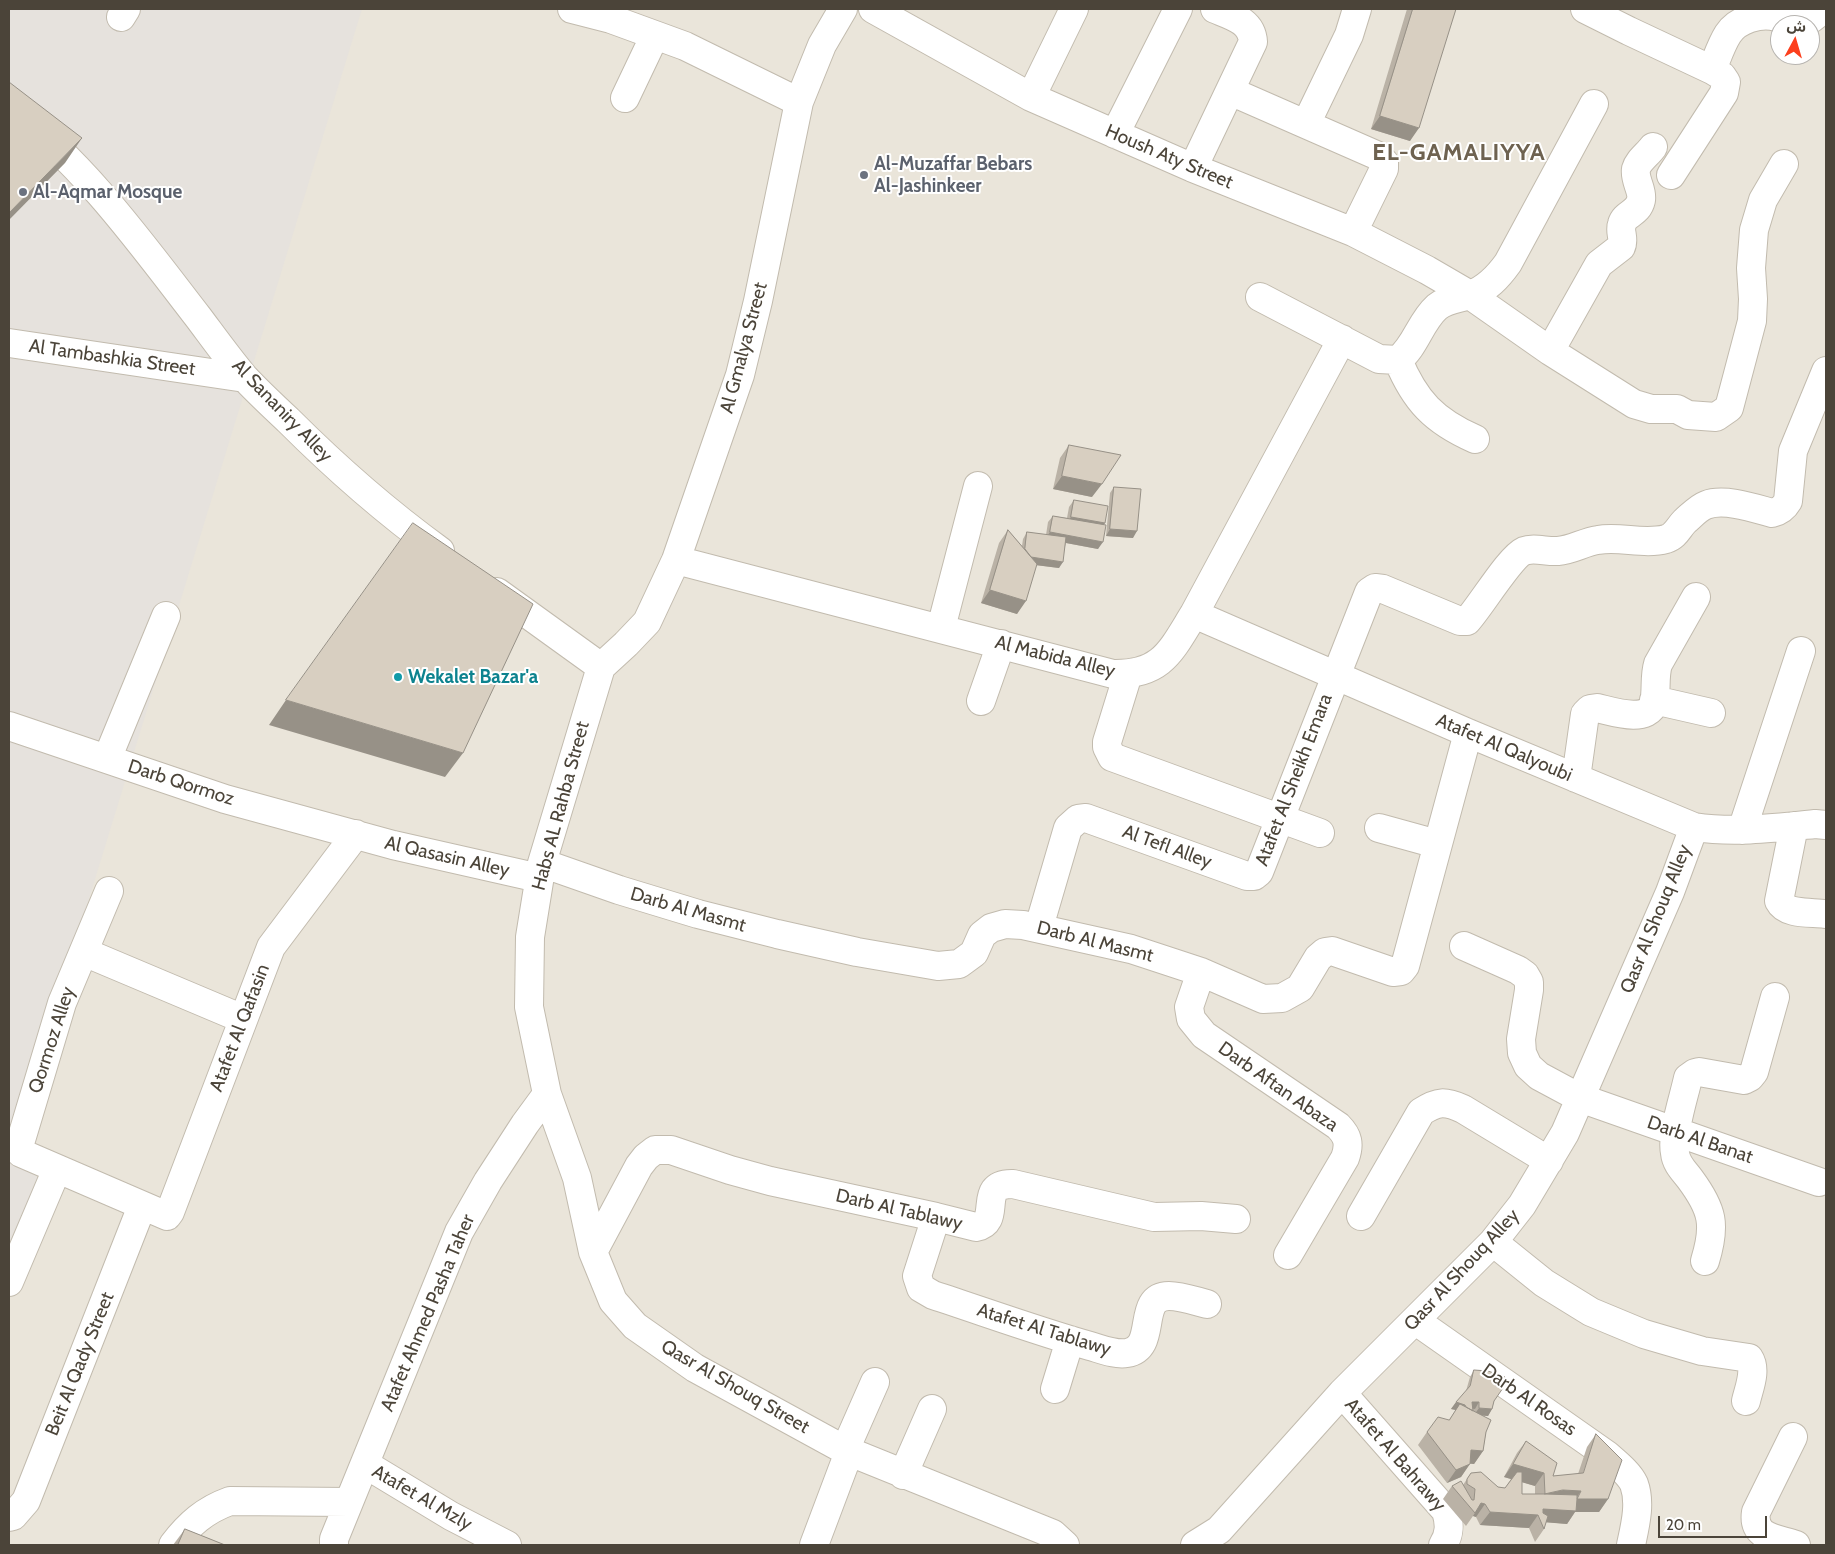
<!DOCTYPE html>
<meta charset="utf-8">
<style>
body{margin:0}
#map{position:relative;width:1835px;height:1554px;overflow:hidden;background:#f6f3ec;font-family:Cabin,"Noto Sans Arabic",sans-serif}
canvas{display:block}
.frame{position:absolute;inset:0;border:10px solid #4b4439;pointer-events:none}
.north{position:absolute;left:1770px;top:15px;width:50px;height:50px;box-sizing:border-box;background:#fff;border:1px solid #b7b4b0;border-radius:50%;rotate:6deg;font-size:14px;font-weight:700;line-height:20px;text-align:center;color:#4b4439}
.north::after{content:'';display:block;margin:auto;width:18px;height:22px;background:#fc3f1d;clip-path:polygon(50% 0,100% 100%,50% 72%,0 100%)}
.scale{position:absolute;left:1658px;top:1516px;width:109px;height:22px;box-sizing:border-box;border:2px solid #4b4439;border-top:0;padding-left:6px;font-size:15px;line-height:18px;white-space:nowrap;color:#4b4439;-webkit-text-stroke:4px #fff;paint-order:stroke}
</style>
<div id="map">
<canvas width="1835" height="1554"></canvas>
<div class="frame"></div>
<div class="north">ش</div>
<div class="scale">20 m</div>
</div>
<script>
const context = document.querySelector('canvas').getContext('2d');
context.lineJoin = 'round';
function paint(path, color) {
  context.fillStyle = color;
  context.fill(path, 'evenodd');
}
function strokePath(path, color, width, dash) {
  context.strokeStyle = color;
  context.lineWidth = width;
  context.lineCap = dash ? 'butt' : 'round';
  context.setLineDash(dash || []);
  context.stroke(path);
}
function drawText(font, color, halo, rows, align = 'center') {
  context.font = font + ' Cabin,sans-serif';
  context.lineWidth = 4;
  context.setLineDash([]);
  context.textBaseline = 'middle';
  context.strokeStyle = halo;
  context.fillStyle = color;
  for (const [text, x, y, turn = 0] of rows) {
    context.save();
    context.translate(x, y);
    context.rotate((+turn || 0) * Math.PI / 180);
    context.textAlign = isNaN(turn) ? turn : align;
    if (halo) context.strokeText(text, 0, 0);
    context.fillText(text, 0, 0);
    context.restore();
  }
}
paint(new Path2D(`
 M9,9H1826V1545H9ZM1780,25H1810V55H1780Z`), '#eae5da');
paint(new Path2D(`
 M9,9H362L11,1153L46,1175L9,1268Z`), '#e6e2dd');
const street = new Path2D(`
 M572,9L611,19L685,46L799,102
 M873,9L1031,97L1193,168L1353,232L1427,270L1470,295L1550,351L1634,404L1651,409H1677L1688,415L1716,417L1729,408L1752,321L1753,299L1751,268L1754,230L1763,200L1784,164
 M1585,9L1629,31L1712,70L1722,76L1726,82L1724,93L1671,175
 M121,17L126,9
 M1712,70C1717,58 1721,45 1728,34C1737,20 1760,12 1777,17C1782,18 1786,22 1791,23C1803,26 1815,18 1821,9
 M1230,91L1376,155L1384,162V169L1353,232
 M1031,97L1074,9
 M625,98L655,35
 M9,107C85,165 140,242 198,317C213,337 228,358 244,377C258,392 273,406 288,420C335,467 385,511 440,551
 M1306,124L1349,35L1357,9
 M1115,134L1178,9
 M1193,168L1253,42C1252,21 1232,16 1215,9
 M1260,297L1379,359L1398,360C1416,346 1420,322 1437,307C1447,299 1458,299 1470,295C1487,289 1498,277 1508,263L1594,104
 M9,343L245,378
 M1550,351L1599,264L1621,247C1625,239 1619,232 1622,224C1625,213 1638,214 1641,200C1643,190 1634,180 1636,169C1638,161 1648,154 1653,147
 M1398,360C1415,401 1434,421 1475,439
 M676,560L1113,674C1162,675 1171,651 1194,614L1342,339
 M497,592L601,667
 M1194,614L1468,733L1694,827C1734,833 1775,828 1815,824L1826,825
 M941,628L978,486
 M601,667L542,863L530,937L529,1007L547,1094L577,1178L593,1252L613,1301L635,1326L695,1368L845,1450L1053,1534L1065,1545
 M601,667L626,644L647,622L676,560L740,375L758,301L799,102L822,45L843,9
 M1128,674L1107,742V747L1112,757L1320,833
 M1654,700L1711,713
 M981,701L1001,644
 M9,726L225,799L393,845L539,878
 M107,759L166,616
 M1576,778L1585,714L1590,709L1597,708C1611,711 1648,724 1654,703C1657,691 1654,677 1658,664L1696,597
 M1794,826L1779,901C1786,915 1811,912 1825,914
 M1379,828L1437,844
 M1742,830L1801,651
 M542,863L619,890L698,914L777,934L857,952L938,966L959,964L974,953L982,935L991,928L1005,924L1023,925L1131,949L1201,972L1263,999L1282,998L1300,988L1318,958L1325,952L1332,951L1393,972L1401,971L1405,966L1468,733
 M109,891L62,1003L18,1150L21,1153L167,1216L170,1212L271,947L356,834
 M1039,927L1068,828L1078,819L1086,818L1247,876H1254L1259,872L1369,592L1375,588L1383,589L1460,621H1467C1480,607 1510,557 1524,551C1534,547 1547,552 1558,551C1572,550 1584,542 1598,540C1620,536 1644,545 1666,539C1676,536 1678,528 1685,521C1691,516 1698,508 1706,505C1724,498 1754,508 1772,513C1780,511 1784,508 1788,501L1793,451L1826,371
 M1464,946L1518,970L1525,975L1529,982V990L1521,1039L1522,1053L1528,1066L1539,1076L1580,1098L1819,1182
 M84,952L243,1019
 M1201,972L1189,1007L1191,1019L1204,1035L1338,1126C1348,1136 1350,1144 1345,1158L1288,1255
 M1361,1216L1421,1112C1438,1101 1445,1101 1463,1109L1549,1161
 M936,1217L917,1276L921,1288L933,1295C985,1312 1037,1331 1090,1346C1101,1349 1115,1355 1127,1353C1159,1348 1135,1296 1169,1296C1181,1296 1195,1301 1207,1304
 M1493,1242L1544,1283L1591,1312L1644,1334L1702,1351L1749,1358C1757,1370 1749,1388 1746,1401
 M593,1252L639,1166L646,1157L655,1150H671L730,1170L770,1181L936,1217L976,1227C1004,1222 975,1183 1013,1184L1154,1217L1201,1216L1236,1219
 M1705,1261C1716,1225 1713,1210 1690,1179C1684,1171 1676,1164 1675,1153C1671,1135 1684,1097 1688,1078L1695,1073L1699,1072L1744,1080L1750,1077L1754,1072L1775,997
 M9,1282L57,1169
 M1416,1321L1607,1455C1616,1463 1629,1473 1634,1484C1641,1503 1635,1526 1631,1545
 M1055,1389L1070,1340
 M1342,1393L1446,1511C1450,1524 1450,1534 1443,1545
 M1793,1437L1756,1512C1752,1538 1776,1538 1796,1545
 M845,1450L875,1382
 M365,1464L451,1516L507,1545
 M903,1475L932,1409
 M9,1517L13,1516L26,1501L142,1206
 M173,1545C189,1524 205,1510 230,1501L349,1502
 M334,1545V1539L459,1232L488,1181L525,1124L547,1094
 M814,1545L849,1452
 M1195,1545L1219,1530L1342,1393L1493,1242L1522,1205L1565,1133L1670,892L1694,827`);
strokePath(street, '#c2bbae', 30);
strokePath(street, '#fff', 28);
paint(new Path2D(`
 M1407,9H1456L1410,141L1371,129Z
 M1069,445L1092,497L1053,489L1060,458Z
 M1114,487L1133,538L1106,536L1110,493Z
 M1074,500L1105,523L1104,524L1098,549L1066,543L1059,568L1036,565L1017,614L981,603L999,543L1008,530L1022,546L1023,539L1027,532L1046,535L1048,522L1053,516L1067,518L1069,507Z
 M1474,1370L1494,1401L1492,1409L1488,1416L1481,1415L1486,1432L1483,1451L1474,1464L1470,1463L1461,1477L1447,1483L1418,1445L1427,1432L1449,1420L1456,1410L1451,1409L1466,1391L1470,1377Z
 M1596,1434L1608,1499L1599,1512H1575L1567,1524L1546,1522L1544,1529L1535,1542L1529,1528L1480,1525L1476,1517L1473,1516L1466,1526L1443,1499L1452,1486L1463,1485L1471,1473L1498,1487L1505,1488L1511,1479L1504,1477L1517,1453L1526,1441L1553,1476L1578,1474L1587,1447ZM1522,1482L1535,1486V1494H1522Z
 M185,1529L225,1545H173Z`), '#bab2a6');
paint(new Path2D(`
 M1380,116L1419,128L1410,141L1371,129Z
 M82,138L65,163L9,220V213Z
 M1062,476L1102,484L1092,497L1053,489Z
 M1071,517L1105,523L1100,529L1066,524Z
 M1110,529L1137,531L1133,538L1106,536Z
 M1050,532L1103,542L1098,549L1045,539Z
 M1024,556L1063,562L1059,568L1019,563Z
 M990,590L1026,601L1017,614L981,603Z
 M286,700L463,753L445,777L269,725Z
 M1456,1402L1465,1405L1461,1411L1451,1409Z
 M1472,1402H1479L1475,1409L1468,1408Z
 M1479,1408L1492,1409L1488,1416L1474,1415Z
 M1471,1450L1483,1451L1474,1464L1462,1463Z
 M1470,1464L1461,1477L1447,1483L1456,1470Z
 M1513,1464L1544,1473L1535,1486L1504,1477Z
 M1563,1490L1581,1491L1572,1504L1545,1494Z
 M1577,1499H1608L1599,1512H1575L1567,1524L1542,1522L1543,1509Z
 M1481,1503L1485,1504L1476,1517L1473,1516Z
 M1490,1512L1538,1515L1529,1528L1480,1525Z`), '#979187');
const building = new Path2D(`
 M1413,9H1456L1419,128L1380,116Z
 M9,82L82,138L9,213Z
 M1069,445L1121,455L1102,484L1062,476Z
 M1114,487L1141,489L1137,531L1110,529Z
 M1074,500L1108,506L1105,523L1071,517Z
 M1053,516L1106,525L1103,542L1050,532Z
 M413,523L533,604L463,753L286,700Z
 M1008,530L1037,564L1026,601L990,590Z
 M1027,532L1066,537L1063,562L1031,557L1025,549Z
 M1474,1370L1488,1371L1505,1377L1503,1388L1494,1401L1492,1409L1479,1408V1402H1472L1473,1411L1466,1407L1465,1405L1456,1402L1470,1386Z
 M1460,1404L1491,1420L1486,1432L1483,1451L1471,1450L1470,1464L1456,1470L1427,1432L1438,1417L1449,1420Z
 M1596,1434L1622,1460L1608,1499H1577L1576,1511L1543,1509V1513L1548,1516L1544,1529L1538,1515L1490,1512L1485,1504L1481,1503L1475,1513L1452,1486L1461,1481L1472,1500H1474L1475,1489L1467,1484V1479L1471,1473L1481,1472L1498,1487L1505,1488L1517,1472H1522V1494H1545L1544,1473L1513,1464L1526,1441L1557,1463L1553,1476L1583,1473ZM1563,1490L1581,1491L1577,1499V1495L1545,1494Z
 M185,1529L225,1545H178Z`);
paint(building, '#d8cfc1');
strokePath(building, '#979187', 1);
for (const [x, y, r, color] of [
 [864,175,5,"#6b7280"],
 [23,192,5,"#6b7280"],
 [398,677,5,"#0f9aa8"]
]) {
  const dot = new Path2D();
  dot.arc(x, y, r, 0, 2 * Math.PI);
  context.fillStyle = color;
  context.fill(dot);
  strokePath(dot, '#fff', 2);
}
drawText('19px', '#4b4439', '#fff', [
 ["Housh Aty Street",1169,157,23],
 ["Al Gmalya Street",744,348,-75],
 ["Al Tambashkia Street",112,358,8],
 ["Al Sananiry Alley",282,411,46],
 ["Al Mabida Alley",1055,657,14],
 ["Atafet Al Qalyoubi",1504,748,23],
 ["Atafet Al Sheikh Emara",1294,780,-69],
 ["Darb Qormoz",181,783,18],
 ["Habs AL Rahba Street",561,806,-75],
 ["Al Tefl Alley",1167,847,20],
 ["Al Qasasin Alley",447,857,13],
 ["Darb Al Masmt",688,910,16],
 ["Qasr Al Shouq Alley",1656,919,-68],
 ["Darb Al Masmt",1095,942,14],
 ["Atafet Al Qafasin",240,1028,-69],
 ["Qormoz Alley",52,1040,-72],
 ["Darb Aftan Abaza",1278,1087,35],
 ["Darb Al Banat",1700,1140,19],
 ["Darb Al Tablawy",899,1210,13],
 ["Qasr Al Shouq Alley",1462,1270,-47],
 ["Atafet Ahmed Pasha Taher",428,1313,-67],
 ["Atafet Al Tablawy",1044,1330,17],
 ["Beit Al Qady Street",80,1364,-68],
 ["Qasr Al Shouq Street",735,1387,30],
 ["Darb Al Rosas",1529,1400,35],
 ["Atafet Al Bahrawy",1395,1455,49],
 ["Atafet Al Mzly",422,1498,30]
]);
drawText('bold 19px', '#5b616d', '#fff', [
 ["Al-Muzaffar Bebars",874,164],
 ["Al-Jashinkeer",874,186],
 ["Al-Aqmar Mosque",33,192]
], 'left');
drawText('bold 19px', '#0d838f', '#fff', [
 ["Wekalet Bazar'a",408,677]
], 'left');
context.letterSpacing = '1px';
drawText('bold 24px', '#6e6250', '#fff', [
 ["EL-GAMALIYYA",1459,153]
]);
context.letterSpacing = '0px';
</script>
